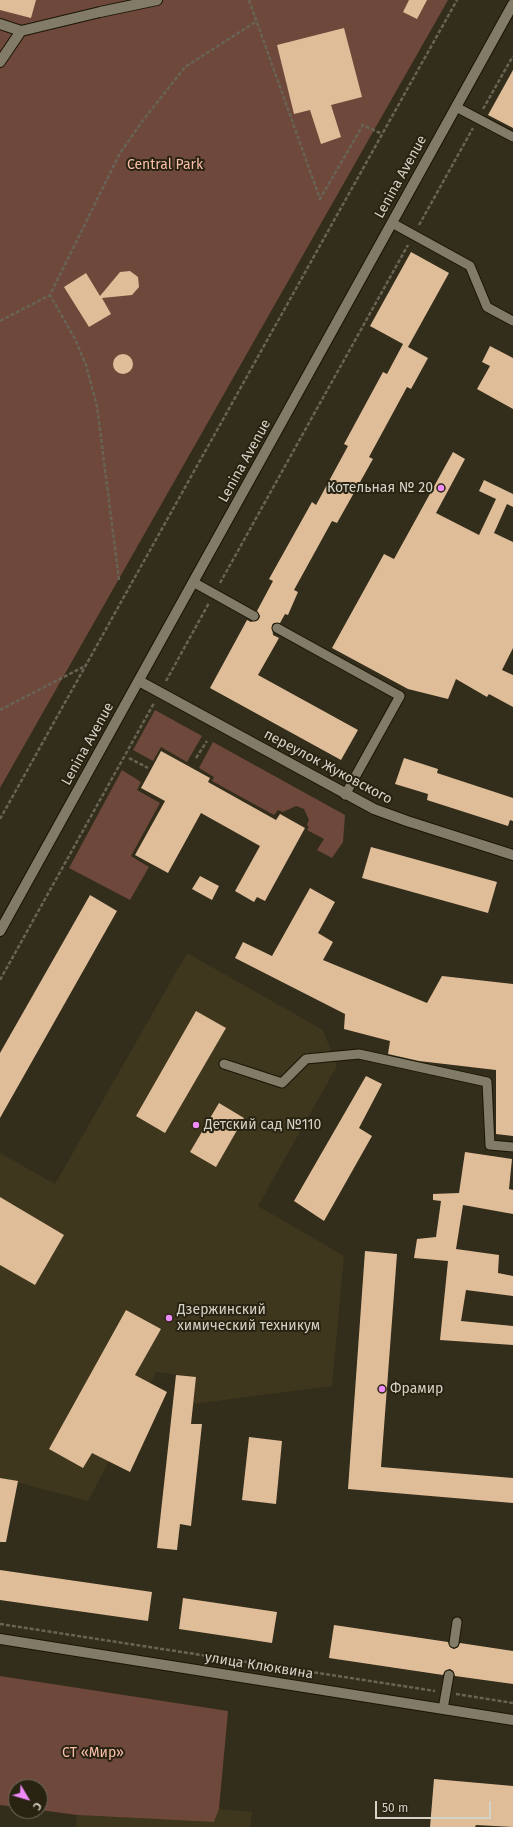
<!DOCTYPE html>
<meta charset="utf-8">
<style>
body{margin:0}
#map{position:relative;width:513px;height:1827px;overflow:hidden;background:#332d1b;font-family:"Fira Sans",sans-serif}
canvas{display:block}
.north{position:absolute;left:8px;top:1779px;width:40px;height:40px;box-sizing:border-box;background:#292312;border:1px solid #6e695a;border-radius:50%;rotate:128deg;font-size:11px;font-weight:700;line-height:16px;text-align:center;color:#d5d2c7}
.north::after{content:'';display:block;margin:auto;width:14px;height:18px;background:#ee8bf8;clip-path:polygon(50% 0,100% 100%,50% 72%,0 100%)}
.scale{position:absolute;left:375px;top:1801px;width:116px;height:18px;box-sizing:border-box;border:2px solid #d5d2c7;border-top:0;padding-left:5px;font-size:12px;line-height:14px;white-space:nowrap;color:#d5d2c7;-webkit-text-stroke:3px #292312;paint-order:stroke}
</style>
<div id="map">
<canvas width="513" height="1827"></canvas>
<div class="north">С</div>
<div class="scale">50 m</div>
</div>
<script>
const context = document.querySelector('canvas').getContext('2d');
context.lineJoin = 'round';
function paint(path, color) {
  context.fillStyle = color;
  context.fill(path, 'evenodd');
}
function strokePath(path, color, width, dash) {
  context.strokeStyle = color;
  context.lineWidth = width;
  context.lineCap = dash ? 'butt' : 'round';
  context.setLineDash(dash || []);
  context.stroke(path);
}
function drawText(font, color, halo, rows, align = 'center') {
  context.font = font + ' "Fira Sans",sans-serif';
  context.lineWidth = 4;
  context.setLineDash([]);
  context.textBaseline = 'middle';
  context.strokeStyle = halo;
  context.fillStyle = color;
  for (const [text, x, y, turn = 0] of rows) {
    context.save();
    context.translate(x, y);
    context.rotate((+turn || 0) * Math.PI / 180);
    context.textAlign = isNaN(turn) ? turn : align;
    if (halo) context.strokeText(text, 0, 0);
    context.fillText(text, 0, 0);
    context.restore();
  }
}
paint(new Path2D(`
 M187,953L323,1030L337,1066L258,1206L344,1256L332,1386L193,1404L196,1377L156,1372L88,1501L0,1478V1153L55,1184Z
 M219,1809L252,1812L250,1827H76L77,1815L214,1822Z`), '#3e371e');
paint(new Path2D(`
 M0,0H448L0,788Z
 M155,710L202,736L187,762L161,747L153,761L133,750Z
 M213,742L345,815L343,842L332,858L317,850L324,839L307,830L309,827L307,825L309,820L304,809L296,806L283,812L278,810L274,815L212,781L214,777L199,768Z
 M122,770L141,782L137,790L160,803L131,856L149,867L130,900L69,868Z
 M0,1676L228,1711L219,1809L214,1822L77,1815L40,1810V1787H16V1807L0,1805Z`), '#6e483a');
paint(new Path2D(`
 M0,0H36L31,18L0,10Z
 M409,0H427L417,19L403,12Z
 M344,28L362,97L331,105L341,137L321,144L310,110L294,114L277,45Z
 M513,70V128L488,115Z
 M411,252L449,273L408,347L428,358L411,389L407,387L369,457L373,459L337,523L332,521L294,590L298,592L288,615L285,614L280,623H274L272,625L273,635L279,638L258,675L358,730L341,760L210,688L247,620L251,622L259,619L260,616L257,611L273,581L269,579L312,502L316,505L348,446L344,444L383,372L387,374L403,344L370,326Z
 M130,271L138,277L139,287L132,295L102,298L111,314L89,327L64,287L86,273L100,296L120,272Z
 M490,346L513,358V409L477,389L490,366L482,362Z
 M113 364a10 10 0 1 1 20 0a10 10 0 1 1-20 0Z
 M453,452L465,459L436,513L479,535L496,499L479,491L484,480L513,494V507L507,504L494,533L513,542V648L502,670L513,675V707L489,694L487,697L456,679L448,699L408,689L332,648L384,554L394,559Z
 M161,751L210,778L208,782L276,820L280,814L305,828L265,901L257,897L254,902L235,891L260,846L201,813L168,873L135,855L165,801L141,788Z
 M404,758L438,769L437,773L513,798V821L510,820L508,826L427,800L428,794L395,784Z
 M371,847L497,882L488,913L362,878Z
 M200,876L219,886L212,900L192,889Z
 M310,888L335,902L318,933L333,942L323,960L427,1003L442,976L513,984V1136L496,1134V1070L419,1061L388,1054L390,1041L344,1029L345,1014L235,958L243,942L272,956Z
 M90,895L117,911L0,1118V1053Z
 M196,1011L226,1028L165,1133L136,1116Z
 M366,1076L382,1084L359,1128L372,1136L324,1221L294,1201Z
 M219,1103L244,1118L216,1167L190,1152Z
 M465,1152L512,1159L509,1189L513,1190V1214L463,1205L456,1249L499,1255L498,1273L513,1276V1296L466,1290L461,1321L513,1326V1345L440,1340L448,1261L414,1258L417,1239L436,1237L441,1201L433,1200V1194L459,1193Z
 M0,1197L64,1235L35,1285L0,1265Z
 M365,1251L397,1254L381,1467L513,1478V1503L348,1489Z
 M126,1310L161,1329L135,1375L167,1392L130,1472L92,1453L83,1468L49,1449Z
 M176,1375L196,1377L191,1424H202L191,1526L180,1524L177,1550L157,1548Z
 M249,1437L282,1441L276,1504L242,1500Z
 M0,1478L18,1481L6,1542H0Z
 M0,1570L152,1592L148,1621L0,1600Z
 M183,1598L277,1612L272,1643L179,1629Z
 M334,1625L448,1642L450,1647L454,1649L458,1647L460,1643L513,1651V1684L455,1676L453,1671L450,1669L445,1671L443,1675L329,1658Z
 M434,1779L513,1786V1827L476,1825L475,1827H430Z`), '#e0bd99');
const service = new Path2D(`
 M456,107L513,137
 M392,223L470,266L487,307L513,321
 M193,582L254,616
 M277,628L400,696L345,795
 M224,1064L282,1083L306,1059L359,1054L487,1082L490,1145L513,1147
 M454,1643L457,1622
 M443,1709L449,1675`);
const pedestrian = new Path2D(`
 M0,24L21,31
 M0,62L21,31L100,12L157,0`);
const minor = new Path2D(`
 M139,681L374,809L407,821L513,855`);
const tertiary = new Path2D(`
 M0,1639L513,1720`);
const secondary = new Path2D(`
 M0,931L513,4`);
strokePath(service, '#1a1505', 11);
strokePath(pedestrian, '#1a1505', 12);
strokePath(minor, '#1a1505', 12);
strokePath(tertiary, '#1a1505', 12);
strokePath(secondary, '#1a1505', 12);
strokePath(new Path2D(`
 M249,0L320,199L363,125L382,134
 M483,109L513,56
 M419,225L473,128
 M0,321L50,295
 M119,580L97,406L86,365L75,339L50,295L120,153L144,119L185,67L257,21
 M220,583L408,245
 M166,681L209,603
 M0,710L83,667
 M129,758L148,768
 M196,758L207,741
 M0,819L457,0
 M0,980L154,703
 M0,1624L435,1691
 M456,1694L513,1703`), '#686354', 2.5, [4, 2]);
strokePath(service, '#817b67', 9);
strokePath(pedestrian, '#817b67', 10);
strokePath(minor, '#817b67', 10);
strokePath(tertiary, '#817b67', 10);
strokePath(secondary, '#817b67', 10);
for (const [x, y, r, color] of [
 [441,488,4,"#ee8bf8"],
 [196,1125,4,"#ee8bf8"],
 [169,1318,4,"#ee8bf8"],
 [382,1389,4,"#ee8bf8"]
]) {
  const dot = new Path2D();
  dot.arc(x, y, r, 0, 2 * Math.PI);
  context.fillStyle = color;
  context.fill(dot);
  strokePath(dot, '#292312', 1.5);
}
drawText('14px', '#fabfa9', '#292312', [
 ["Central Park",165,165],
 ["СТ «Мир»",93,1753]
]);
drawText('14px', '#d5d2c7', '#292312', [
 ["Lenina Avenue",401,177,-61],
 ["Lenina Avenue",245,461,-61],
 ["Lenina Avenue",88,744,-61],
 ["переулок Жуковского",328,767,28],
 ["улица Клюквина",259,1666,9]
]);
drawText('14px', '#d5d2c7', '#292312', [
 ["Котельная № 20",433,488,"right"],
 ["Детский сад №110",204,1125],
 ["Дзержинский",177,1310],
 ["химический техникум",177,1326],
 ["Фрамир",390,1389]
], 'left');
</script>
